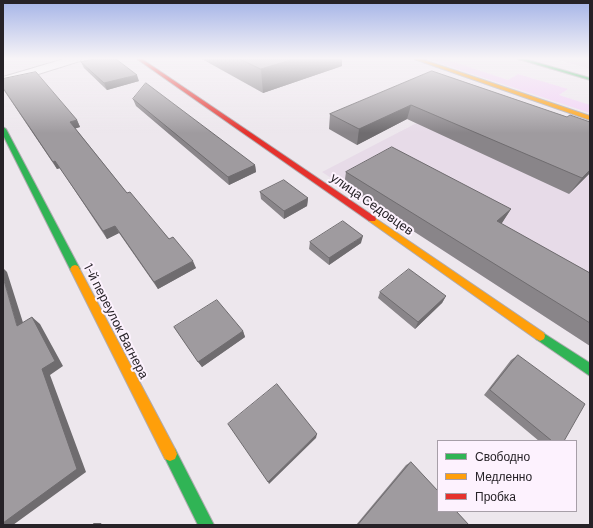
<!DOCTYPE html>
<meta charset="utf-8">
<style>
body{margin:0}
#map{position:relative;width:593px;height:528px;overflow:hidden;background:#ede7ed;font-family:Barlow,sans-serif}
canvas{display:block}
.frame{position:absolute;inset:0;border:4px solid #262227;pointer-events:none}
.legend{position:absolute;left:437px;top:440px;width:140px;height:72px;box-sizing:border-box;background:#fdf2fe;border:1px solid #a79fa8;margin:0;padding:5px 7px;list-style:none;font-size:12px;color:#262227}
.legend li{display:flex;align-items:center;gap:8px;height:20px}
.legend b{width:20px;border:1px solid #a79fa8}
</style>
<div id="map">
<canvas width="593" height="528"></canvas>
<div class="frame"></div>
<ul class="legend">
<li><b style="height:5px;background:#30b455"></b>Свободно</li>
<li><b style="height:5px;background:#ff9f0a"></b>Медленно</li>
<li><b style="height:5px;background:#e5322d"></b>Пробка</li>
</ul>
</div>
<script>
const context = document.querySelector('canvas').getContext('2d');
context.lineJoin = 'round';
function paint(path, color) {
  context.fillStyle = color;
  context.fill(path, 'evenodd');
}
function strokePath(path, color, width, dash) {
  context.strokeStyle = color;
  context.lineWidth = width;
  context.lineCap = dash ? 'butt' : 'round';
  context.setLineDash(dash || []);
  context.stroke(path);
}
function drawText(font, color, halo, rows, align = 'center') {
  context.font = font + ' Barlow,sans-serif';
  context.lineWidth = 4;
  context.setLineDash([]);
  context.textBaseline = 'middle';
  context.strokeStyle = halo;
  context.fillStyle = color;
  for (const [text, x, y, turn = 0] of rows) {
    context.save();
    context.translate(x, y);
    context.rotate((+turn || 0) * Math.PI / 180);
    context.textAlign = isNaN(turn) ? turn : align;
    if (halo) context.strokeText(text, 0, 0);
    context.fillText(text, 0, 0);
    context.restore();
  }
}
paint(new Path2D(`
 M554,59H590V69Z
 M465,98L590,141V346L322,172Z`), '#e7dbe8');
paint(new Path2D(`
 M427,59H445L508,80L518,74L568,89L559,95L590,105V113Z`), '#f2d1f6');
const street = new Path2D(`
 M64,59H81L80,61L3,85V77Z`);
const fast = new Path2D(`
 M518,59H525L590,78V80Z
 M3,127L6,129L80,269L78,272H72L70,269L3,135Z
 M540,331L590,363V376L536,339L535,336L536,333Z
 M170,447L175,449L214,525H198L163,454L165,449Z`);
const slow = new Path2D(`
 M414,59H421L590,116V120Z
 M372,216L544,333L545,336L544,339L540,341L536,339L369,221L368,219Z
 M75,265L78,266L175,449L177,454L175,459L170,461L165,459L70,269L72,266Z`);
const jam = new Path2D(`
 M137,59H142L375,217L376,219L375,221H369Z`);
strokePath(street, '#b0acb0', 2);
strokePath(fast, '#b0acb0', 2);
strokePath(slow, '#b0acb0', 2);
strokePath(jam, '#b0acb0', 2);
paint(street, '#fcfbfc');
paint(fast, '#30b455');
paint(slow, '#ff9f0a');
paint(jam, '#e5322d');
paint(new Path2D(`
 M202,59H342V66L263,93Z
 M81,62L139,81L107,90L84,68Z
 M432,71L567,117L590,122V173L569,194L407,119L357,145L329,129L330,114Z
 M3,89L77,120L80,127L75,128L127,193L196,268L158,289L119,233L107,239L60,168L57,169Z
 M133,99L255,165L256,172L229,185L136,106Z
 M346,172L511,209L501,224L590,273V346L344,186Z
 M260,192L308,198L307,206L284,219L261,199Z
 M310,242L361,243L329,265L309,249Z
 M380,292L446,296L442,303L415,329L378,298Z
 M174,327L243,331L245,337L202,367Z
 M518,355L564,441H539L484,395L511,360Z
 M411,462L469,525H356L406,465Z`), '#898589');
paint(new Path2D(`
 M294,59H342V66L263,93L261,69Z
 M137,75L139,81L107,90L104,83Z
 M411,105L407,119L357,145L359,129Z
 M77,120L80,127L74,129L70,122Z
 M55,161L60,168L57,169L53,162Z
 M255,165L256,172L229,185L228,177Z
 M590,170V173L569,194L582,178Z
 M308,198L307,206L284,219V211Z
 M511,209L502,223L488,235L497,221Z
 M115,226L119,233L107,239L103,231Z
 M363,236L361,243L329,265V258Z
 M193,261L196,268L158,289L154,282Z
 M3,268L7,272L26,332L17,326L3,277Z
 M446,296L442,303L415,329L418,322Z
 M32,317L40,324L63,366L50,375L86,472L13,525H3V523L42,369Z
 M243,331L245,337L202,367L198,362Z
 M317,434L316,438L269,484L268,482Z
 M93,523H101L102,525H94Z`), '#6f6c6f');
const building = new Path2D(`
 M95,59H116L137,75L104,83L81,62Z
 M240,59H294L261,69Z
 M432,71L567,117L570,115L590,122V170L582,178L411,105L359,129L330,114Z
 M36,72L77,120L70,122L127,193L130,192L169,239L173,237L193,261L154,282L115,226L103,231L55,161L53,162L3,88V79Z
 M146,83L255,165L228,177L133,99Z
 M392,147L511,209L497,221L590,273V323L346,172Z
 M284,180L308,198L284,211L260,192Z
 M343,221L363,236L329,258L310,242Z
 M409,269L446,296L418,322L380,292Z
 M3,277L17,326L32,317L55,361L42,369L77,469L3,523Z
 M217,300L243,331L198,362L174,327Z
 M518,355L585,404L564,441H552L490,390Z
 M277,384L317,434L268,482L228,424Z
 M411,462L438,491V511H456L469,525H358Z`);
paint(building, '#9f9b9f');
strokePath(building, '#6f6c6f', 1);
const sky = context.createLinearGradient(0, 0, 0, 133);
sky.addColorStop(0, '#a5b4e7');
sky.addColorStop(0.44, '#f7f4f7');
sky.addColorStop(1, '#f7f4f700');
context.fillStyle = sky;
context.fillRect(0, 0, 593, 133);
drawText('13px', '#262227', '#fdf2fe', [
 ["улица Седовцев",372,204,35],
 ["1-й переулок Вагнера",116,321,63]
]);
</script>
